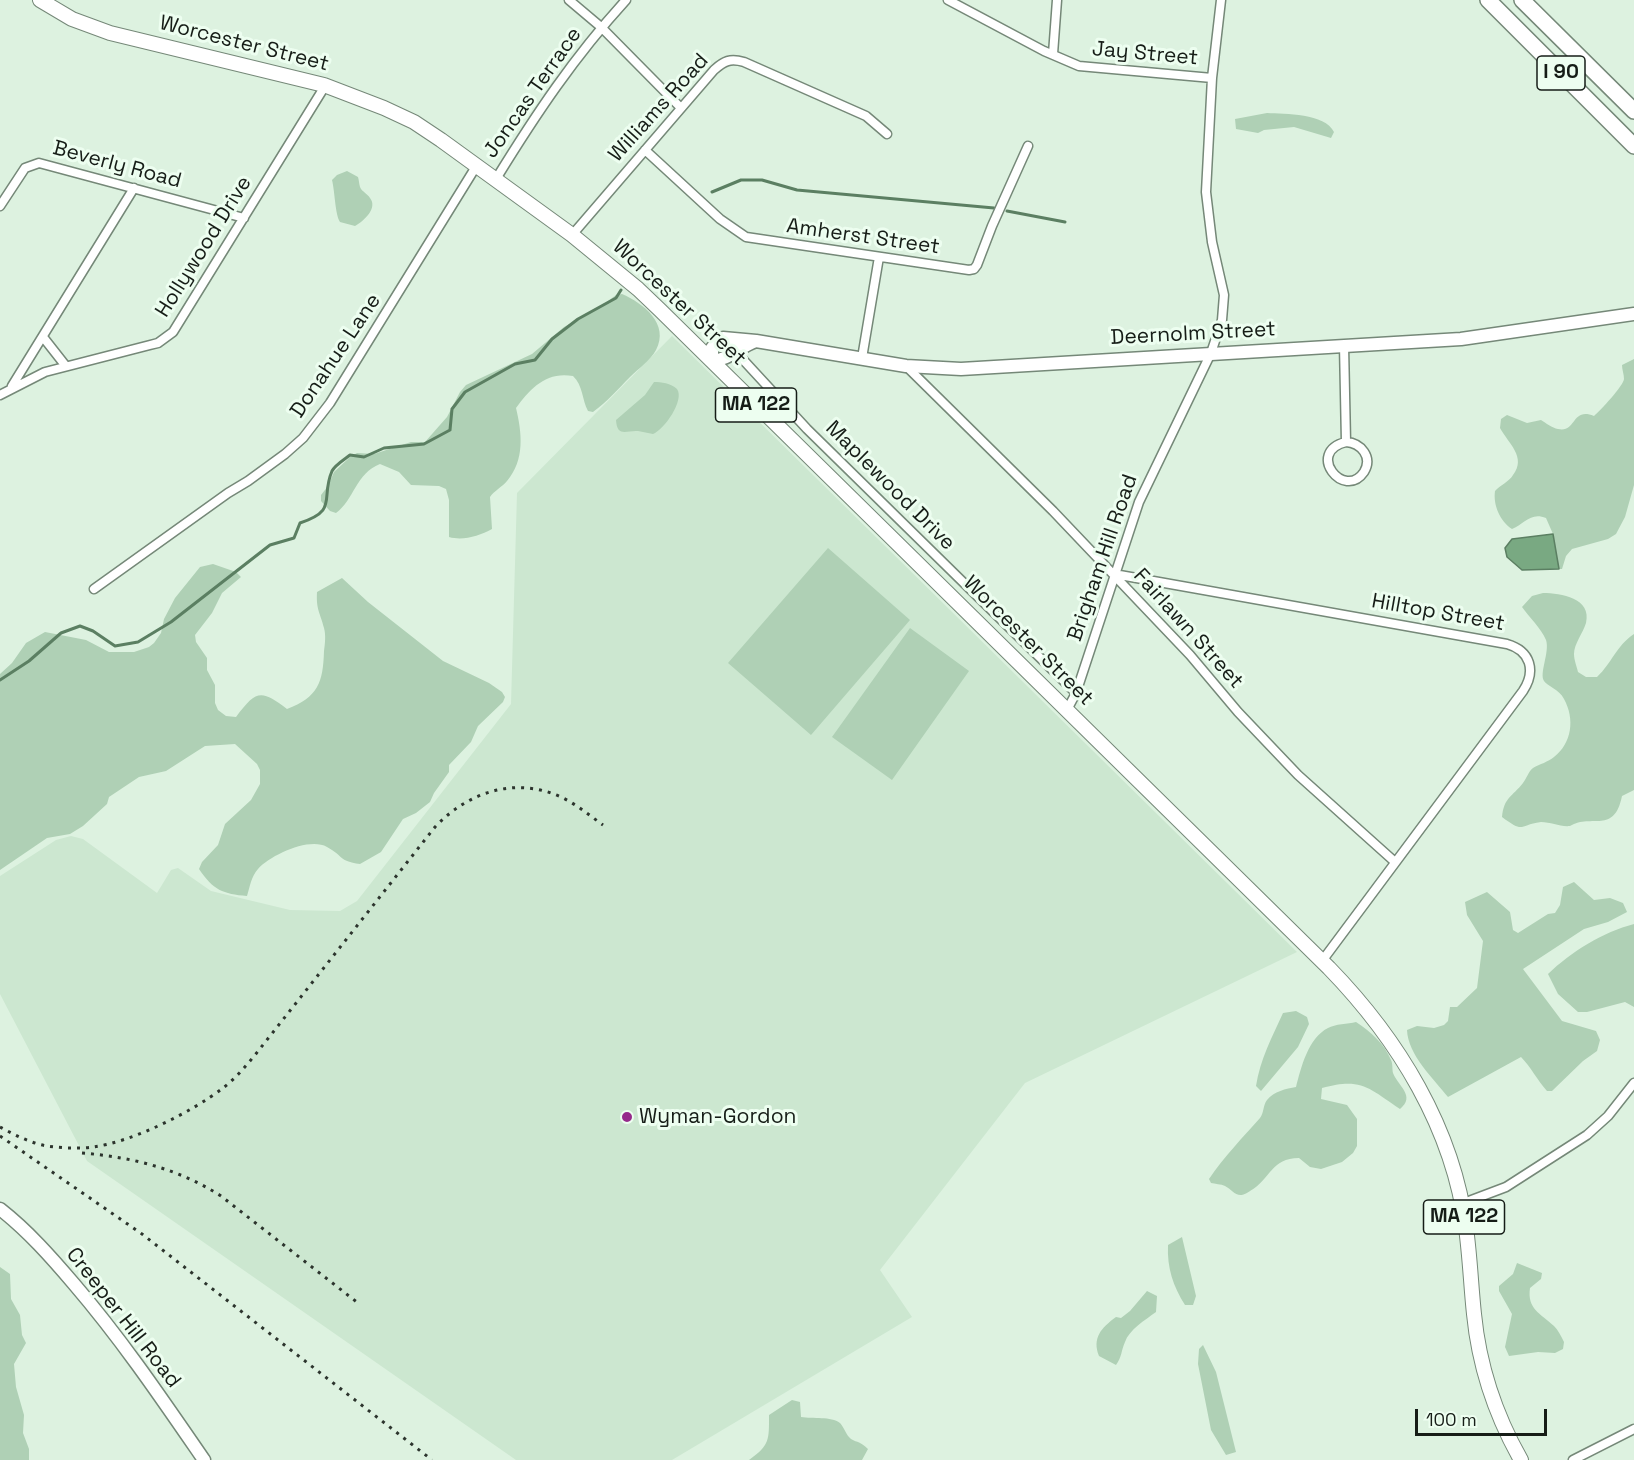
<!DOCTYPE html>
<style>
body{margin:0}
#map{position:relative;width:1634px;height:1460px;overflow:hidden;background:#ddf2e0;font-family:"Space Grotesk",sans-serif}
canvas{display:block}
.scale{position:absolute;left:1415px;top:1409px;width:132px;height:27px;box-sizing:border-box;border:3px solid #161d17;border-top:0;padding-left:8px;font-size:18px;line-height:21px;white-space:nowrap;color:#161d17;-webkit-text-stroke:4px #edfef0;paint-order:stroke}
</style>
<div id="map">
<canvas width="1634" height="1460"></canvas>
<div class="scale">100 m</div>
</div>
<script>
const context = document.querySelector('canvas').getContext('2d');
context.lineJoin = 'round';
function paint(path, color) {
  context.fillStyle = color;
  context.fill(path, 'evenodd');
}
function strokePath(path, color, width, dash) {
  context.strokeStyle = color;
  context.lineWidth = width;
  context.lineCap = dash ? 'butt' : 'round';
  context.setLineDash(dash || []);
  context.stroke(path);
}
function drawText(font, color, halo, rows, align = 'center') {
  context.font = font + ' "Space Grotesk",sans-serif';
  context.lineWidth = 6;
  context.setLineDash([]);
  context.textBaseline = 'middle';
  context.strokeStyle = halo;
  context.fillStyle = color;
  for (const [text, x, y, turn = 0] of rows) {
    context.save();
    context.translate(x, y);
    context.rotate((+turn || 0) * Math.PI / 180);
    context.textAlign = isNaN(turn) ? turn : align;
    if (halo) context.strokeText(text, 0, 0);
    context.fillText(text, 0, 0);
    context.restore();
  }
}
paint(new Path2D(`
 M672,336L1297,952L1025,1083L880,1270L912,1317L672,1460H516L87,1161L0,994V876L56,840L71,836L83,839L157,893L171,870L178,868L211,891L290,910L340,911L357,901L511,704L517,493Z`), '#cce7d0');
paint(new Path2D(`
 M1267,113C1285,114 1325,113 1334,132L1331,138L1294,127L1264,130L1258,133L1236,129L1235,119Z
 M347,171L358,177C359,180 359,184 360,187C362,192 367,193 370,198C378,208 364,221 355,226L340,222C335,214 335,192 332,180L337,175Z
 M622,294C643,303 670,324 656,350C650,361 639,368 630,377C618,389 607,402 593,412L588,411C582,400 583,385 573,376C546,371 530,389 516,408C522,433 525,460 507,481C502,487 494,491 490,497L492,529C479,536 463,541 449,537V500L446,489L439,486L411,485L399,472L380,464C356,473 354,500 336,513L330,511L321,501V495L328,486L334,472L350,457L357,453L374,454L411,442H425L447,417L460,392L466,385L532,354L564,327L600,307L616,295Z
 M1634,359V485L1625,517L1616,534L1608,539L1572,549L1566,556L1562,569H1559L1553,534L1546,518C1530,512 1525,524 1512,529C1500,521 1493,505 1495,491C1500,485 1509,482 1513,475C1527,457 1508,443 1500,428L1501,419L1507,415L1527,423L1541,420C1546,423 1552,428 1558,429C1577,433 1571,407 1594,416C1600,411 1624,385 1624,379C1624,374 1622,370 1622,365Z
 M654,382C661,382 671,383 677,389C685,400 664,430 653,434C648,433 643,432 638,431C627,430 617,438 616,420L645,395Z
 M828,548L910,620L811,735L728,663Z
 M213,564L236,572L241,577L222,593L212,613L195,635L196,642L207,658V670L215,685V703L218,710L226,716L236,717C256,690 261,689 287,709C318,697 323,683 324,651C325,644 326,635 324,628C320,612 316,610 317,592L342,578L368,602L443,661L489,683L502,692L505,697L503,702L478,726L471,742L449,765V772L434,793L430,802L416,813L403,819L381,852L360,864C338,861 344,856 327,847C309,837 271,855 258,869C251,877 250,886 247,896C223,894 213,890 199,869L202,862L218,845L225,824L251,800L260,784V770L257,764L235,744L205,746L166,771L139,777L109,797L107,804L83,826L70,834L47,838L0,870V674L12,663L26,643L45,632L86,640L109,652H134L149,647L154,643L161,633L164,619L175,598L200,567Z
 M1543,593C1561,593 1592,598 1586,623C1583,633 1574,644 1574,654C1574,660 1577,667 1578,672L1586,677H1597C1612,663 1616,646 1634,634V790L1622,796C1614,835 1592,813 1570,826C1560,827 1551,822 1541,822C1518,825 1525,834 1502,817C1504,797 1512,797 1523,783C1527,778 1528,772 1533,768C1540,764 1548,762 1554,757C1572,743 1575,719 1564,699C1559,689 1547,686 1544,681C1539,673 1550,652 1546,640C1541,628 1529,617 1522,607L1532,596Z
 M910,628L969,671L892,780L832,737Z
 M1574,882L1594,900L1610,898L1623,903L1627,912L1608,922L1584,929L1523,969L1562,1021L1596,1031L1600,1040L1597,1051L1583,1061L1552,1091H1547C1537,1080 1531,1067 1521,1057L1448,1097C1433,1078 1408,1055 1407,1030L1417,1026L1434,1028L1444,1025L1448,1021L1450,1007H1457L1477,988L1483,941L1467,915L1465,902L1487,892L1510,912L1513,930L1518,933L1548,914L1555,913L1560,905L1563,887Z
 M1634,924V1007L1625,1002L1587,1012H1578L1558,994L1548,974C1571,952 1603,932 1634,924Z
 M1296,1011L1307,1017L1309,1024L1298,1047L1261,1091L1256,1086C1260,1060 1272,1037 1283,1013Z
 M1356,1022C1371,1032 1384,1043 1391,1060C1393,1064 1392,1069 1393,1073C1398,1086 1416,1096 1400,1109C1369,1088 1361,1077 1322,1088L1321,1099L1347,1105L1357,1119V1146L1353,1153L1342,1162L1321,1169L1310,1167L1299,1158C1271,1158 1271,1179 1250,1191C1249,1192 1243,1195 1242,1195C1235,1196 1231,1189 1225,1186C1221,1184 1215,1184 1211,1183L1209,1179C1224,1157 1243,1137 1260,1118C1264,1113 1263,1105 1267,1100C1274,1091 1286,1089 1296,1087C1301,1068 1308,1038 1328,1028C1335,1024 1348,1024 1356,1022Z
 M1182,1237L1196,1296L1193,1305H1185C1173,1286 1167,1268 1168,1245Z
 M1517,1263L1542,1273L1541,1279L1530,1288C1527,1309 1540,1313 1554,1326C1558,1330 1561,1336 1564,1342L1563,1349L1555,1353L1538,1352L1509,1356L1505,1347L1512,1314L1499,1291V1286L1513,1274Z
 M0,1267L10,1274L11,1299L20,1315L22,1335L26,1343L14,1364L16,1387L24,1415L23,1433L29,1449V1460H0Z
 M1147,1291L1157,1296L1156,1312C1145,1320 1129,1330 1125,1342C1121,1351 1122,1357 1116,1365L1099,1356C1092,1338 1101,1328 1116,1317L1121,1318L1130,1311Z
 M1203,1345L1216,1372L1236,1452L1226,1455L1211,1430L1198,1364L1199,1349Z
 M792,1400L800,1402L801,1417C813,1419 831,1416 840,1423C844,1427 846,1435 851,1439C858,1443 860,1441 868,1449L862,1460H749C770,1445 769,1440 769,1415Z`), '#afd0b5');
const water = new Path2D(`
 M1553,534L1559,569L1522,570L1507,557L1505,548L1512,539Z`);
paint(water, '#79a982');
strokePath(water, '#5b7f62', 1.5);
strokePath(new Path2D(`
 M712,192L741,180H762L797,190L994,208
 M1007,211L1065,222
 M0,680L29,661L61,633L80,626L93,631L115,646L138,642L171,622L270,545L294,538L300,523C339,510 320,499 332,471C335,465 345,459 350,455L364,457L384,448L424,444L450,430L452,409L465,392L515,364L535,360L552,339L578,319L616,298L621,290`), '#5b7f62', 3);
const street = new Path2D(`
 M569,0L601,27L681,108
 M948,0L1044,51L1079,66L1212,78
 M1053,54L1057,0
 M645,150L720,219L746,237L969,270L974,269L977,265L992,226L1028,146
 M496,179C536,114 574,57 626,0
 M0,206L25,168L39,163L244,218
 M572,235L714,70C724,61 730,58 744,62L866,116L887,134
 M43,337L65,365
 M1344,345L1346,442C1305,452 1344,501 1364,472C1373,457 1361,443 1346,442
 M735,351L807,429L1076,693
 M862,358L879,257
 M906,366L1053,511L1190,655L1238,712L1298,775L1395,862
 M12,386L134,188
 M0,395L45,372L150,345L158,343L173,332L325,86
 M1114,574L1507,644C1531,651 1536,671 1523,691L1322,961
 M94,589L228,493L248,481L285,454L303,438L330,403L477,165
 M1067,710L1076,693L1139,502L1211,353L1222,320L1224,295L1212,242L1206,192L1212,78L1221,0
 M1461,1204L1506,1187L1587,1135L1608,1116L1634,1083
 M1573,1460L1634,1429`);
const secondary = new Path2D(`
 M756,341C740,346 729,360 712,361V348L723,338L756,341L906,366L961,369L1461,339L1634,314
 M0,1209C28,1231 51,1257 74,1284C122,1340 162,1399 204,1460`);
const primary = new Path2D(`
 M40,0L72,19L110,33L324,85L384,108L414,122L441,140L572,235L638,289L660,310L1329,968C1398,1039 1453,1128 1466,1228C1470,1257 1471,1286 1474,1314C1479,1365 1496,1416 1521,1460`);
const highway = new Path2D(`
 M1488,0L1634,146
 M1522,0L1634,111`);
strokePath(street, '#758878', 11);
strokePath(secondary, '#758878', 15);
strokePath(primary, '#758878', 16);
strokePath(highway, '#758878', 18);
strokePath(street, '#fff', 8);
strokePath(secondary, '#fff', 12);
strokePath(primary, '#fff', 14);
strokePath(highway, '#fff', 15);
strokePath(new Path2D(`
 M0,1127C15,1135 30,1143 47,1146C62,1148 78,1149 93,1147C132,1142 192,1112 223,1088C235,1079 245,1067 255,1055L435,827C468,792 515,776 561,797C576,804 589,815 603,825
 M0,1136L142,1234L432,1460
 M82,1153C132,1157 179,1169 221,1196L358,1303`), '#2c342d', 3, [3, 6]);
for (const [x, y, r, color] of [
 [627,1117,6,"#96298b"]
]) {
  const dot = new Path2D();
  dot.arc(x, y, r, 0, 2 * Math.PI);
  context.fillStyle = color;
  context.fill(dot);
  strokePath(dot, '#edfef0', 2);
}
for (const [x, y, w] of [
 [1561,73,48],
 [756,405,81],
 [1464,1217,81]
]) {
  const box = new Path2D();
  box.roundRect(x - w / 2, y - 17, w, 34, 4.5);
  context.fillStyle = '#edfef0';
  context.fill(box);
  strokePath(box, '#161d17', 1.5);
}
drawText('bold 20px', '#161d17', null, [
 ["I 90",1561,73],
 ["MA 122",756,405],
 ["MA 122",1464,1217]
]);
drawText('21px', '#161d17', '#edfef0', [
 ["Worcester Street",244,44,14],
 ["Jay Street",1145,54,5],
 ["Joncas Terrace",533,93,-55],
 ["Williams Road",659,108,-48],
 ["Beverly Road",117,165,15],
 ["Amherst Street",863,237,8],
 ["Hollywood Drive",204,247,-58],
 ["Worcester Street",679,303,43],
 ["Deernolm Street",1193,334,-3],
 ["Donahue Lane",336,356,-56],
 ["Maplewood Drive",890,486,45],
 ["Brigham Hill Road",1103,558,-71],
 ["Hilltop Street",1438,613,10],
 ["Fairlawn Street",1188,629,48],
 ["Worcester Street",1028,641,45],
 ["Creeper Hill Road",123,1318,52]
]);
drawText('21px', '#161d17', '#edfef0', [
 ["Wyman-Gordon",639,1117]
], 'left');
</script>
